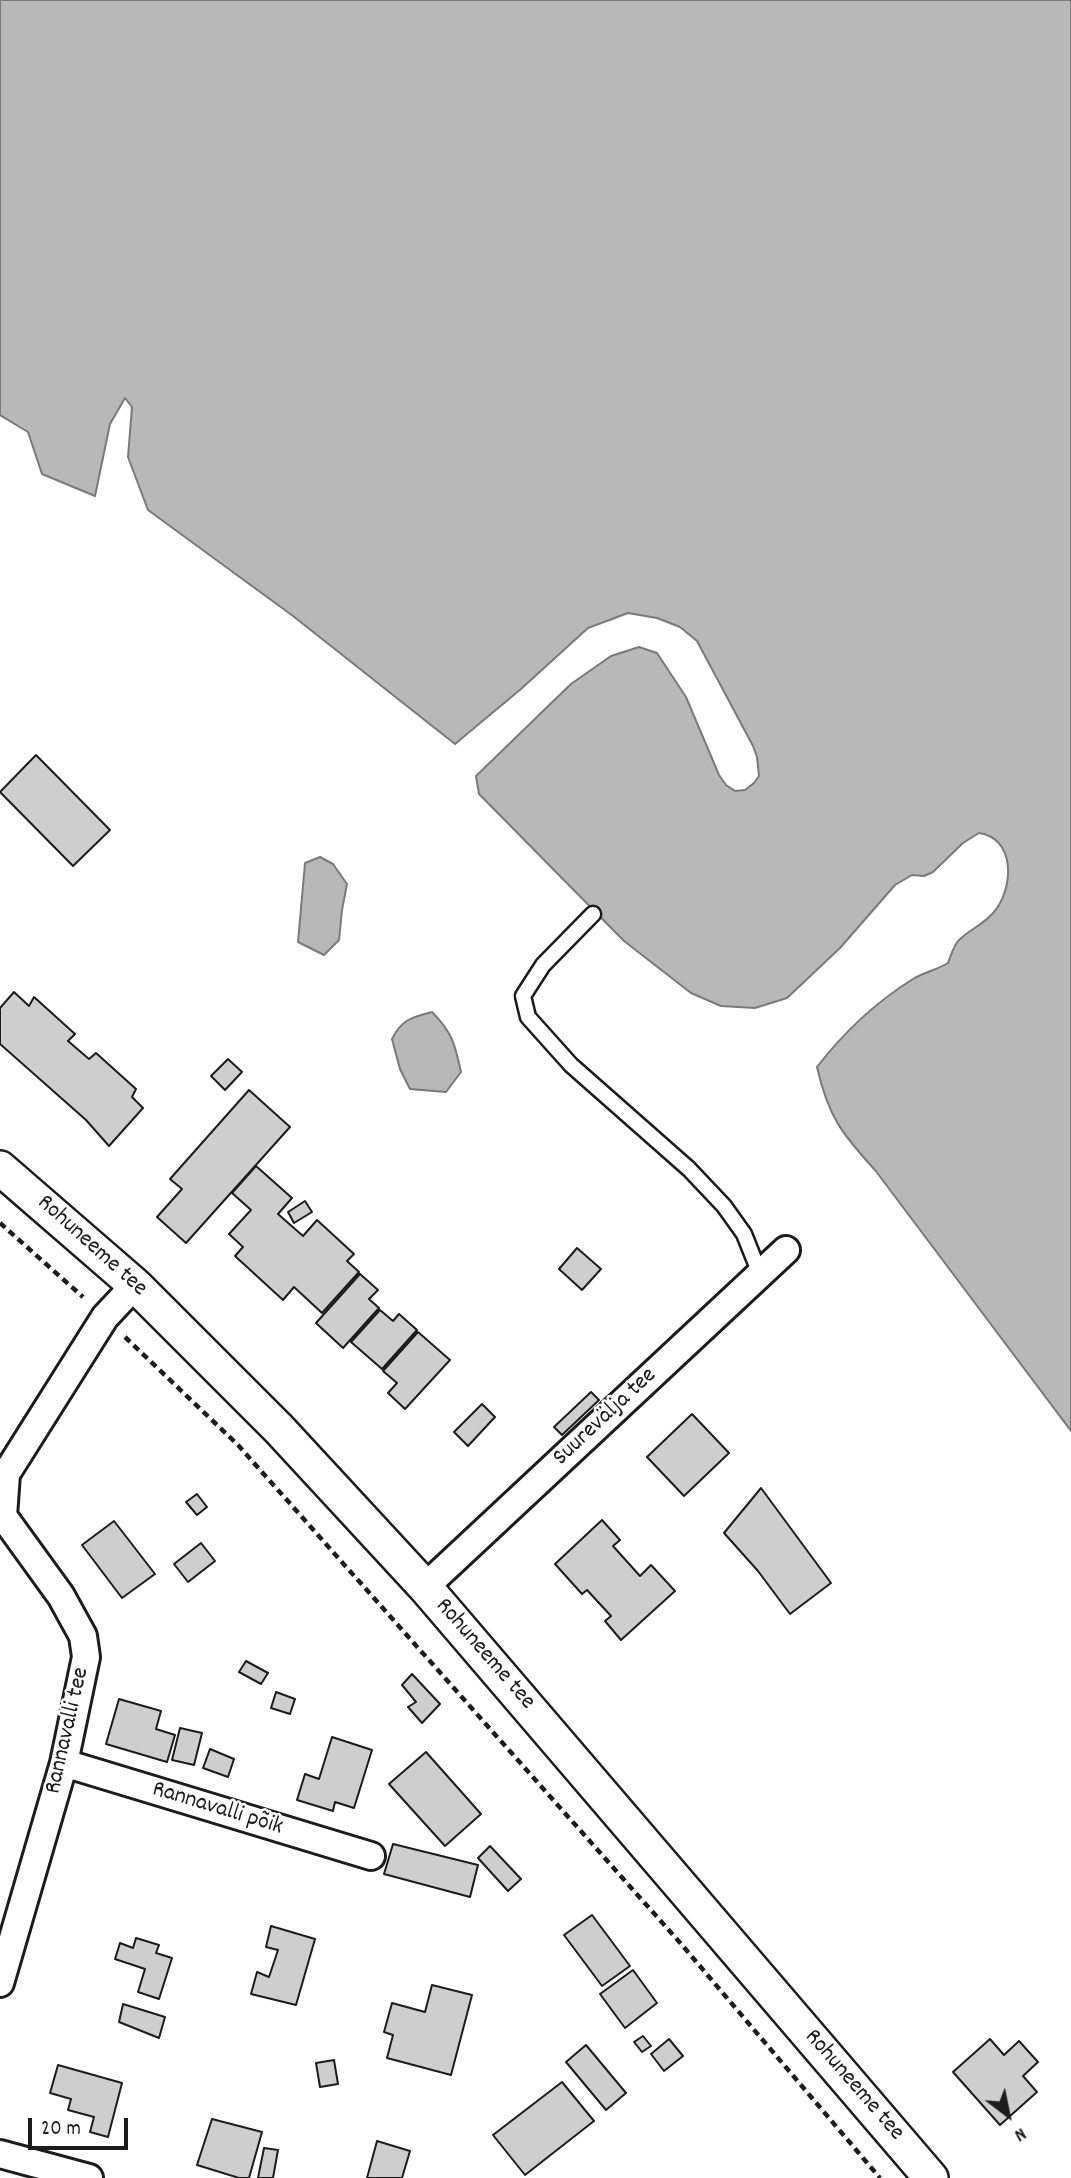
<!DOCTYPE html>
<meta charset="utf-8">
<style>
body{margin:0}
#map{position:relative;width:1071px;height:2178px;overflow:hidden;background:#fff;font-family:Dekko,sans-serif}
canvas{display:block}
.north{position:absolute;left:973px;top:2080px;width:70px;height:70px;-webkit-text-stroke:5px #fff;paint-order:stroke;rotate:148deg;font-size:19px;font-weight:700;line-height:28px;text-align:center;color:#1c1c1c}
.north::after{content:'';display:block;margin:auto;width:24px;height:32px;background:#1c1c1c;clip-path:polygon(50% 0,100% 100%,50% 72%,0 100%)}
.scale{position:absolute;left:28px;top:2118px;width:100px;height:32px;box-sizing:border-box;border:4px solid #1c1c1c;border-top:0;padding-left:9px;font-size:21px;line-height:24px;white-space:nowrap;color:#1c1c1c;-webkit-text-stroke:5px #fff;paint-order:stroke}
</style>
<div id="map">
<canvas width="1071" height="2178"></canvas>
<div class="north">N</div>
<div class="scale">20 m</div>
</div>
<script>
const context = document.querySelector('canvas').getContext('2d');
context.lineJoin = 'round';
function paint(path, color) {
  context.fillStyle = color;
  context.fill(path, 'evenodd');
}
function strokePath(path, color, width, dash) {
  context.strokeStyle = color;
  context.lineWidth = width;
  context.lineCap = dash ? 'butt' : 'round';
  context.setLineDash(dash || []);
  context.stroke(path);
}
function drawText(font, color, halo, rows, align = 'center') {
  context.font = font + ' Dekko,sans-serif';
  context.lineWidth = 5;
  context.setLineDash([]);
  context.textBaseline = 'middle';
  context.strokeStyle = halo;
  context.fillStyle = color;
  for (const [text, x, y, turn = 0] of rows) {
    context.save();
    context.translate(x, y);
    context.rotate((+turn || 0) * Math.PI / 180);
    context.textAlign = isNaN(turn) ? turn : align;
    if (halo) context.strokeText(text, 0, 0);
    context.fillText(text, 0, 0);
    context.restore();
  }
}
const water = new Path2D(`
 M0,0H1071V1431L875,1170C842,1134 828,1116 817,1067C844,1032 876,1002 913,979C924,972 937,970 948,963C951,955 954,944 960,939C972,928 988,922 997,908C1014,883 1014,838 979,833L963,843L933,872L924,876L912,875L895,885L840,948L787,998L755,1008L721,1006L691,993L624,941L479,794L476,776L571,684L611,656L639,647L657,653L686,697L719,775L726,785L735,791L745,790L754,783L759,776L757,757L753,746L697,641L680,627L657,618L628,613L588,628L521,689L455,744L293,616L148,510L128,457L132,407L125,398L110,424L95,496L42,474L28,432L0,415Z
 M320,857L333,864L347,884L342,910L339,940L324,955L298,942L305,863Z
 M432,1012C452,1032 455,1044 461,1072L446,1092L410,1089L400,1069L392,1039C401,1020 412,1017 432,1012Z`);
paint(water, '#b8b8b8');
strokePath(water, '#7a7a7a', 2);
const building = new Path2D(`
 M36,755L110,830L73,866L0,792Z
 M14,992L29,1006L34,997L75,1034L68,1041L89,1059L96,1053L136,1089L132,1097L143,1108L109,1146L86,1120L0,1044V1008Z
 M228,1059L242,1072L225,1090L211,1076Z
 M249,1090L290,1127L186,1243L157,1217L182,1189L170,1179Z
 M256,1166L292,1198L278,1214L303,1236L317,1220L354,1254L347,1261L359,1272L322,1313L294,1287L283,1300L235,1256L243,1247L229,1234L251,1210L232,1193Z
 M305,1201L312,1212L294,1223L288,1212Z
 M577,1248L601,1269L582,1290L559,1269Z
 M360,1274L378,1290L369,1299L379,1308L343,1348L316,1323Z
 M380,1310L393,1321L399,1314L417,1330L382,1369L351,1342Z
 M418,1332L450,1360L405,1409L388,1393L397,1383L383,1371Z
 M591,1392L599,1400L562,1435L554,1427Z
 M482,1404L495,1417L468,1446L454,1432Z
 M692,1414L729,1453L684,1496L647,1457Z
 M761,1488L831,1583L790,1614L758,1571L724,1533Z
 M197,1494L207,1507L197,1515L186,1502Z
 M602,1520L620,1540L613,1546L640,1576L651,1565L675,1591L621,1640L605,1621L611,1616L587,1590L582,1594L555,1564Z
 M114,1521L155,1574L122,1598L82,1545Z
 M201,1543L215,1561L188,1582L174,1564Z
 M246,1661L268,1673L261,1684L239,1672Z
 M412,1674L440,1704L422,1723L408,1707L416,1702L402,1685Z
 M276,1692L295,1699L290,1714L271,1708Z
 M119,1699L161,1711L156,1729L175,1735L167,1762L106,1744Z
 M180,1728L202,1733L194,1765L172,1760Z
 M332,1737L372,1750L354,1808L335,1802L333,1811L297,1800L305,1774L319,1779Z
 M210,1749L234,1759L228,1777L203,1768Z
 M426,1752L481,1814L445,1846L389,1784Z
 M393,1844L478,1865L470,1897L384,1874Z
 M490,1846L521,1879L508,1891L478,1858Z
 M592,1915L630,1966L602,1986L564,1935Z
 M271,1926L315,1939L296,2005L251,1994L257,1972L269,1977L278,1950L266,1947Z
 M136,1938L159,1945L156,1953L172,1958L159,1999L138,1992L145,1969L115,1959L120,1943L133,1948Z
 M633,1970L657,2003L625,2028L600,1994Z
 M432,1985L472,1995L451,2075L387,2058L393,2035L384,2032L392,2003L425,2012Z
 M123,2004L165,2017L159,2038L119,2022Z
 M643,2036L651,2046L642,2052L634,2042Z
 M669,2039L683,2056L664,2071L651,2054Z
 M990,2039L1004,2055L1019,2041L1038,2062L1023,2076L1037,2092L1000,2125L953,2072Z
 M586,2045L626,2093L606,2110L566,2062Z
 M334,2060L338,2084L320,2087L316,2063Z
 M58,2065L122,2083L108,2137L90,2132L94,2117L68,2110L71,2099L50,2093Z
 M562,2082L594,2121L525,2175L493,2135Z
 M212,2119L262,2132L249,2178H239L197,2165Z
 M377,2141L410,2151L402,2178H367Z
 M264,2148L278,2150L273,2178H258Z`);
paint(building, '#cecece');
strokePath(building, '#1c1c1c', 2);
const service = new Path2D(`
 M593,914L543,965L523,996L528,1017L571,1065L689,1169L724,1206L744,1234L760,1274`);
const minor = new Path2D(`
 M425,1587L786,1250
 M64,1763L371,1856
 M0,1983L64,1763L86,1657L83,1636L61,1596L3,1516L6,1474L105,1317L135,1285
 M0,2154L89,2178`);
const tertiary = new Path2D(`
 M0,1168L135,1285L279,1429L425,1587L931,2178`);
strokePath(service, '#1c1c1c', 19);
strokePath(minor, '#1c1c1c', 32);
strokePath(tertiary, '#1c1c1c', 38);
strokePath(new Path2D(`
 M0,1223L83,1297
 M125,1337L238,1445L682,1945L880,2178`), '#1c1c1c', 4.5, [7, 5]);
strokePath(service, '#fff', 14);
strokePath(minor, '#fff', 26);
strokePath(tertiary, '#fff', 33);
drawText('24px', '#1c1c1c', '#fff', [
 ["Rohuneeme tee",91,1247,42],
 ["Suurevälja tee",606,1418,-43],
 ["Rohuneeme tee",484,1655,49],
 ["Rannavalli tee",69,1731,-77],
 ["Rannavalli põik",217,1810,17],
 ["Rohuneeme tee",853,2086,49]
]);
</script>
